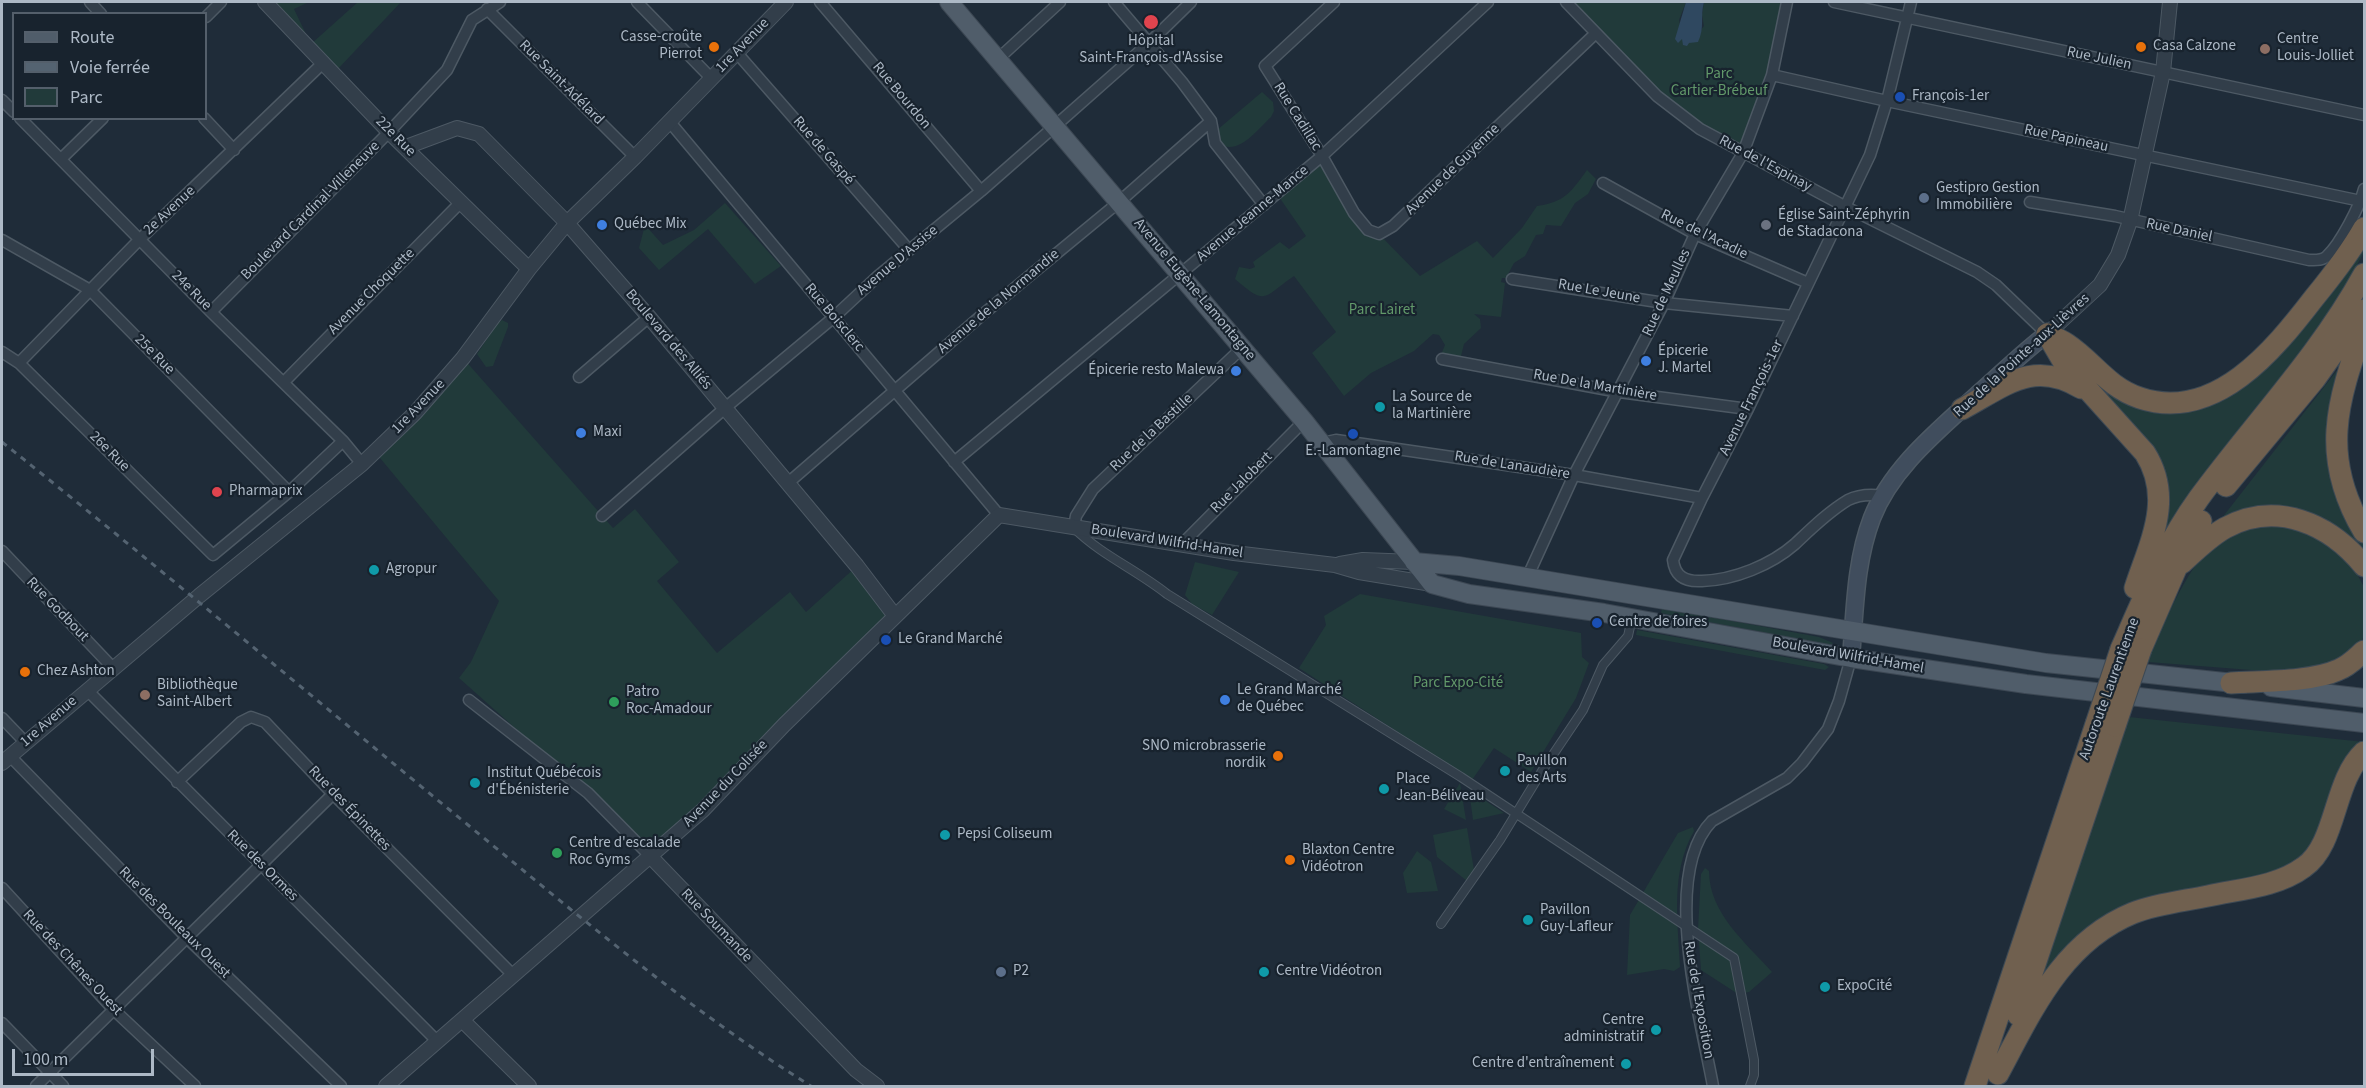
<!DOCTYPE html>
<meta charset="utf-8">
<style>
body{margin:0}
#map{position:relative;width:2366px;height:1088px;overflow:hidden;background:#1f2c39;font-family:"Source Sans 3",sans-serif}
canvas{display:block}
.frame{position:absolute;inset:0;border:3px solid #adb9c6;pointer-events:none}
.legend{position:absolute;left:12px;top:12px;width:195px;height:108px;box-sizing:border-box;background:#18232e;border:2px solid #545f6b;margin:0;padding:8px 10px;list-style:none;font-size:18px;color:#adb9c6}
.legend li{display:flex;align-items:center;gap:12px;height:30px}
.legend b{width:30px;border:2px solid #545f6b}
.scale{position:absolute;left:12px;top:1049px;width:142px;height:27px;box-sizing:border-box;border:3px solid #adb9c6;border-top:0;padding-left:8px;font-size:18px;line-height:21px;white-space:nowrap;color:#adb9c6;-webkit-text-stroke:4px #18232e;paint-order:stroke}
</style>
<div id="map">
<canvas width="2366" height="1088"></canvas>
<div class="frame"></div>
<ul class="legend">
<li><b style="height:8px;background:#505d6a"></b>Route</li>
<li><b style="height:8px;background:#546371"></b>Voie ferrée</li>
<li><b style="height:16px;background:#213a3a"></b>Parc</li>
</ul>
<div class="scale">100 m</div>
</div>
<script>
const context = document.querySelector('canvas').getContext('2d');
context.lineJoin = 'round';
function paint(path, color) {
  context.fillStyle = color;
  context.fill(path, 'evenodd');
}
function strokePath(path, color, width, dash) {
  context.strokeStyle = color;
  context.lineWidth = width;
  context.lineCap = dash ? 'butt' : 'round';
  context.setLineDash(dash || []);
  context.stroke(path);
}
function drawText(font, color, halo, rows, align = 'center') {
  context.font = font + ' "Source Sans 3",sans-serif';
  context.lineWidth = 4.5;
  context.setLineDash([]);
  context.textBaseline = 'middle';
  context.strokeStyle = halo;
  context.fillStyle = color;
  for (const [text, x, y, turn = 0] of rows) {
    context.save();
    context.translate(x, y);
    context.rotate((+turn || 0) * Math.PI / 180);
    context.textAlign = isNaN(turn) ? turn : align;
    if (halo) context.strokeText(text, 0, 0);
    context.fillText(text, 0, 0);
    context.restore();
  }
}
paint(new Path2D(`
 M271,2H309L294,9L305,32L299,35Z
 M358,2H401L337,70L311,44Z
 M1566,2H1686L1679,20L1683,39L1690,43L1704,26L1702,15L1704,2H1787L1772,75L1743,153L1682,117Z
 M1262,92L1273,102L1274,111L1271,117C1253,134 1233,163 1210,136Z
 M1322,156L1354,213L1379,234L1420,276L1477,241L1493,258L1522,228L1537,206C1565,202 1571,192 1587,170L1596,179L1588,194L1575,203L1561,226L1546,225L1543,234L1536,235L1525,256L1514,263L1506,278H1502L1501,282L1505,283L1501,317L1474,314L1480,319L1481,328L1464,344L1461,356L1440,357L1445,345L1439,335L1433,334L1414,351L1371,373L1344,396L1312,353L1336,332L1294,276C1263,297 1267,307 1235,279L1239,267L1250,269L1255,267L1253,262L1280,242L1289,249L1306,236L1277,194Z
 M725,203L781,266L755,284L708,229L659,270L639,248L645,225L663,245L694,230Z
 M2364,238V252L2332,311L2154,560L2165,502L2070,357L2112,392L2205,403Z
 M502,320L508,323V327L493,366L486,367L477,354L497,324Z
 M2349,355L2336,398L2364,542V556L2328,526L2218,523Z
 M463,358L613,528L635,509L679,562L657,581L717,653L790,592L806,612L857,566L895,616L651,857L588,793L459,678L471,662L499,601L375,452Z
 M2277,522L2319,537L2351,563L2364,587V636L2359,647L2328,669L2277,672L2148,662C2161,628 2192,555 2223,536C2236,529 2263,526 2277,522Z
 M1195,562L1239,572L1212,615L1192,604L1185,595Z
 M1360,594L1581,633L1582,657L1589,663L1576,698L1531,772L1494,748L1472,780L1299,668L1326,625L1324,616Z
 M1662,608L1819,637L1833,643L1831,645L1661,613Z
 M1637,630L1824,664L1829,667L1825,670L1636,635Z
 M2129,717L2364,742L2317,844L2284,873L2150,903L2042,977Z
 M1460,783L1466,820L1444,809Z
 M1469,790L1504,813L1473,820Z
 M1693,827L1694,831C1670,873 1678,921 1680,967L1674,971L1664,969L1627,975L1630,915L1678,833Z
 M1467,828L1474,870L1467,881L1437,857L1433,835Z
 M1417,851L1431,862L1438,891L1407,893L1403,873Z
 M1705,868L1709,871C1709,913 1746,943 1772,972L1749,992L1738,994L1701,970L1698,929L1701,874Z`), '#213a3a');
paint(new Path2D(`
 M1686,2H1704C1700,16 1705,28 1698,42L1689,43L1687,46L1683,45L1682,39L1678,43L1675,39Z`), '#2f4860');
const pedestrian = new Path2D(`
 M1074,528C1101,555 1137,570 1167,594L1461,777L1734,958L1754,1060V1075L1750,1086
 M1441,924L1500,840L1542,771L1583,710L1603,665L1628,636L1632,618`);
const minor = new Path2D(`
 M90,2L101,14
 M637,2L712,79
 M820,2L981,191
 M1114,2L1182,82L1211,121L1215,143L1264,205
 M1334,2L1265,66L1322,156L1354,213L1368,230L1379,234L1393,226L1596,33
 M1566,2L1657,96L1700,129L1846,207L1977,272L1996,285L2047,334
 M1834,2L2364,115
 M487,9L635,157
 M206,17L221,2
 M737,53L909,250
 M998,59L1060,2
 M1772,75L1887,101L2361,201
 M2,100L14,112
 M20,118L211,312L343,441L362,464
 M204,118L234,150
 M669,121L999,515
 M61,159L103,118
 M1603,183L1695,234L1808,283
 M2030,202L2115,216L2309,260C2315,260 2322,261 2327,256C2340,244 2360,206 2364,189
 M2,240L90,290L289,492
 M1512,279L1664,303L1793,316
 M211,312L389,132L447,70L472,20L500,2
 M2,352L19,363L213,555L289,492L343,441
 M1442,359L1619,392L1748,409
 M19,363L140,239L324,62
 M579,377L649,317
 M284,382L460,203
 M1322,443L1336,440L1574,475L1702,498
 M954,462L1322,156L1488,2
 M788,483L982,315L1119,202L1211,121
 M1884,496C1871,494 1860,494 1848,500C1828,512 1811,529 1795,544C1771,565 1734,580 1702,581C1686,582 1675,577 1673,560L1702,498L1748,409L1870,155L1887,101L1911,2
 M602,516L725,408L833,318L878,276L981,191L1055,126L1149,43L1191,2
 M1074,527L1076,516L1093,489L1243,347
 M1181,545L1304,421
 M2,551L113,668
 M1527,578L1574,475L1664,303L1695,234L1743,153L1772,75L1787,2
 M87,690L438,1042
 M469,700L588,793L651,857
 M2,718L25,742
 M10,756L187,938L341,1086
 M177,782L241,722L251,717L265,722L333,794L514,976
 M2,888L114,1010L195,1086
 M2,1023L63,1086
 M36,1086L333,794
 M1713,1086C1701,1020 1660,874 1712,821L1787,778L1802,763L1828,729L1839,701L1851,658`);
const tertiary = new Path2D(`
 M265,2L389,132L529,269
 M406,147L457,128L479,134L567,223L649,317L857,566L895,616
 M2047,334L2100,285L2118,255L2130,221L2163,72L2170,2
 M1340,564L1363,560L1414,562
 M2,763L199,596L362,464L415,413L463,358L529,269L567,223L635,157L786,2
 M651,857L856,1070L877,1086
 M462,1020L529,1086
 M386,1086L703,810L784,725L999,515L1234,553L1335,565L1359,572L1432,584`);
const secondary = new Path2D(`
 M1851,658C1855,611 1855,562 1872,518C1892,467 1939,430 1978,394C2001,374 2023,352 2047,334`);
const primary = new Path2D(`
 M949,2L1304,421L1432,584L1469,594L1604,613L1851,658L2026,684L2364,723
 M1414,562L1459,566L2046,663L2243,684
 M2271,687L2364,698`);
const motorway = new Path2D(`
 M2364,327C2336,403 2320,458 2364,532
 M2047,334C2054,337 2061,340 2067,344C2094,362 2107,387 2140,398C2215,423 2274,350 2314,298C2332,276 2350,253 2364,228
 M2047,334L2064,363L2145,453C2174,499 2150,542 2135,588
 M1962,409C2005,386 2033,359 2081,388
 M2226,486L2315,379L2364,310
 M2182,563C2195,551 2209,537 2225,528C2277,500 2330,524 2364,566
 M2121,649C2144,597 2165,545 2199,498C2254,423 2319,356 2364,274
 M2141,649L2189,539L2201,521
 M2231,683C2261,681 2312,682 2338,670C2349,666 2356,658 2364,651
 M2018,1015L2115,726
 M1998,1074C2032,1011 2062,942 2133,913C2156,904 2184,901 2208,896C2240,889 2277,887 2304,867C2337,844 2333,781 2364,752
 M1975,1086L2096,724`);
strokePath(pedestrian, '#4d5964', 10);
strokePath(minor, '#4d5964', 13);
strokePath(tertiary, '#4d5964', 16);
strokePath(secondary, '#4d5964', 19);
strokePath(primary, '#3c4753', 20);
strokePath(motorway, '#3d4954', 23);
strokePath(pedestrian, '#323e4a', 8);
strokePath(minor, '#323e4a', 10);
strokePath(tertiary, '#323e4a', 14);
strokePath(secondary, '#404d5d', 16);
strokePath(primary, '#505d6a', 18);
strokePath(motorway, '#70604f', 21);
strokePath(new Path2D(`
 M2,442C159,567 312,697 468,825C579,916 689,1010 811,1086`), '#546371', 3, [6, 6]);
const motorwayBridge = new Path2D(`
 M2096,724L2121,649
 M2115,726L2141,649`);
strokePath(motorwayBridge, '#3d4954', 23, []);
strokePath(motorwayBridge, '#70604f', 21);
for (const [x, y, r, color] of [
 [1151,22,8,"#e0444e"],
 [714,47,6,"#e8710a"],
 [2141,47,6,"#e8710a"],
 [2265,49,6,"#8d6e63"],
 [1900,97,6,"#1a4fb4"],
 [1924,198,6,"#5c6f8a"],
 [602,225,6,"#3f7fe0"],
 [1766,225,6,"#6b7280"],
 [1646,361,6,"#3f7fe0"],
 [1236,371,6,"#3f7fe0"],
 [1380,407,6,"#0f9aa8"],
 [581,433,6,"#3f7fe0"],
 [1353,434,6,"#1a4fb4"],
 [217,492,6,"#e0444e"],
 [374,570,6,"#0f9aa8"],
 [1597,623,6,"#1a4fb4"],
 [886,640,6,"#1a4fb4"],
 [25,672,6,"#e8710a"],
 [145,695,6,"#8d6e63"],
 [1225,700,6,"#3f7fe0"],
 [614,702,6,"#2e9e5b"],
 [1278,756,6,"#e8710a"],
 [1505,771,6,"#0f9aa8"],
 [475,783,6,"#0f9aa8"],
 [1384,789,6,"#0f9aa8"],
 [945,835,6,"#0f9aa8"],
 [557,853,6,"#2e9e5b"],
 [1290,860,6,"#e8710a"],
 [1528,920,6,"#0f9aa8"],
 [1001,972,6,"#5c6f8a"],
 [1264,972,6,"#0f9aa8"],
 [1825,987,6,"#0f9aa8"],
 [1656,1030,6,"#0f9aa8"],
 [1626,1064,6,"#0f9aa8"]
]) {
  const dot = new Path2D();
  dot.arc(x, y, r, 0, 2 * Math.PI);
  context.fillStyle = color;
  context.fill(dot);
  strokePath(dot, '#18232e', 2);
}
drawText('15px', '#adb9c6', '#18232e', [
 ["Casse-croûte",702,38,"right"],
 ["Pierrot",702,55,"right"],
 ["Centre",2277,40],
 ["Louis-Jolliet",2277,57],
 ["Hôpital",1151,42,"center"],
 ["Saint-François-d'Assise",1151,59,"center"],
 ["Casa Calzone",2153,47],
 ["François-1er",1912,97],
 ["Gestipro Gestion",1936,189],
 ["Immobilière",1936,206],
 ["Église Saint-Zéphyrin",1778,216],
 ["de Stadacona",1778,233],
 ["Québec Mix",614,225],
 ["Épicerie",1658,352],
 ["J. Martel",1658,369],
 ["Épicerie resto Malewa",1224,371,"right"],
 ["La Source de",1392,398],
 ["la Martinière",1392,415],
 ["Maxi",593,433],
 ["E.-Lamontagne",1353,452,"center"],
 ["Pharmaprix",229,492],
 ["Agropur",386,570],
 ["Centre de foires",1609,623],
 ["Le Grand Marché",898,640],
 ["Chez Ashton",37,672],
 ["Bibliothèque",157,686],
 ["Saint-Albert",157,703],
 ["Le Grand Marché",1237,691],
 ["de Québec",1237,708],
 ["Patro",626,693],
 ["Roc-Amadour",626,710],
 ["SNO microbrasserie",1266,747,"right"],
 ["nordik",1266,764,"right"],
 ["Pavillon",1517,762],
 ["des Arts",1517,779],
 ["Institut Québécois",487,774],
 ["d'Ébénisterie",487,791],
 ["Place",1396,780],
 ["Jean-Béliveau",1396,797],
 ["Pepsi Coliseum",957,835],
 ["Centre d'escalade",569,844],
 ["Roc Gyms",569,861],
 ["Blaxton Centre",1302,851],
 ["Vidéotron",1302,868],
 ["Pavillon",1540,911],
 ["Guy-Lafleur",1540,928],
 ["P2",1013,972],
 ["Centre Vidéotron",1276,972],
 ["ExpoCité",1837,987],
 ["Centre",1644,1021,"right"],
 ["administratif",1644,1038,"right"],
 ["Centre d'entraînement",1614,1064,"right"]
], 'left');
drawText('15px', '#adb9c6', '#18232e', [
 ["1re Avenue",743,46,-46],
 ["Rue Julien",2099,59,12],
 ["Rue Saint-Adélard",561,83,45],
 ["Rue Bourdon",901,96,50],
 ["Rue Cadillac",1297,117,58],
 ["22e Rue",395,137,45],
 ["Rue Papineau",2066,139,12],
 ["Rue de Gaspé",823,151,49],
 ["Rue de l'Espinay",1765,164,28],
 ["Avenue de Guyenne",1453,170,-44],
 ["2e Avenue",170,211,-43],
 ["Boulevard Cardinal-Villeneuve",311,211,-45],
 ["Avenue Jeanne-Mance",1253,214,-40],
 ["Rue Daniel",2179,231,12],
 ["Rue de l'Acadie",1704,235,26],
 ["Avenue D'Assise",898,261,-40],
 ["Avenue Eugène-Lamontagne",1194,290,50],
 ["24e Rue",191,291,45],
 ["Avenue Choquette",372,292,-45],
 ["Rue Le Jeune",1599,292,10],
 ["Rue de Meulles",1667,293,-65],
 ["Avenue de la Normandie",999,302,-40],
 ["Rue Boisclerc",834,318,50],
 ["Boulevard des Alliés",668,340,50],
 ["25e Rue",154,355,45],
 ["Rue de la Pointe-aux-Lièvres",2022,356,-42],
 ["Rue De la Martinière",1595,386,10],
 ["Avenue François-1er",1752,398,-64],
 ["1re Avenue",419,407,-46],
 ["Rue de la Bastille",1152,433,-43],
 ["26e Rue",109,452,45],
 ["Rue de Lanaudière",1512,466,9],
 ["Rue Jalobert",1242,483,-45],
 ["Boulevard Wilfrid-Hamel",1167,542,9],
 ["Rue Godbout",57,610,46],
 ["Boulevard Wilfrid-Hamel",1848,656,10],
 ["Autoroute Laurentienne",2110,689,-70],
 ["1re Avenue",49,722,-41],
 ["Avenue du Colisée",726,784,-46],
 ["Rue des Épinettes",349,809,46],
 ["Rue des Ormes",262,866,45],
 ["Rue des Bouleaux Ouest",174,923,45],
 ["Rue Soumande",716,926,46],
 ["Rue des Chênes Ouest",72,963,47],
 ["Rue de l'Exposition",1698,1000,80]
]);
drawText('15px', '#62996a', '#18232e', [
 ["Parc",1719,75],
 ["Cartier-Brébeuf",1719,92],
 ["Parc Lairet",1382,311],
 ["Parc Expo-Cité",1458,684]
]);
</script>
